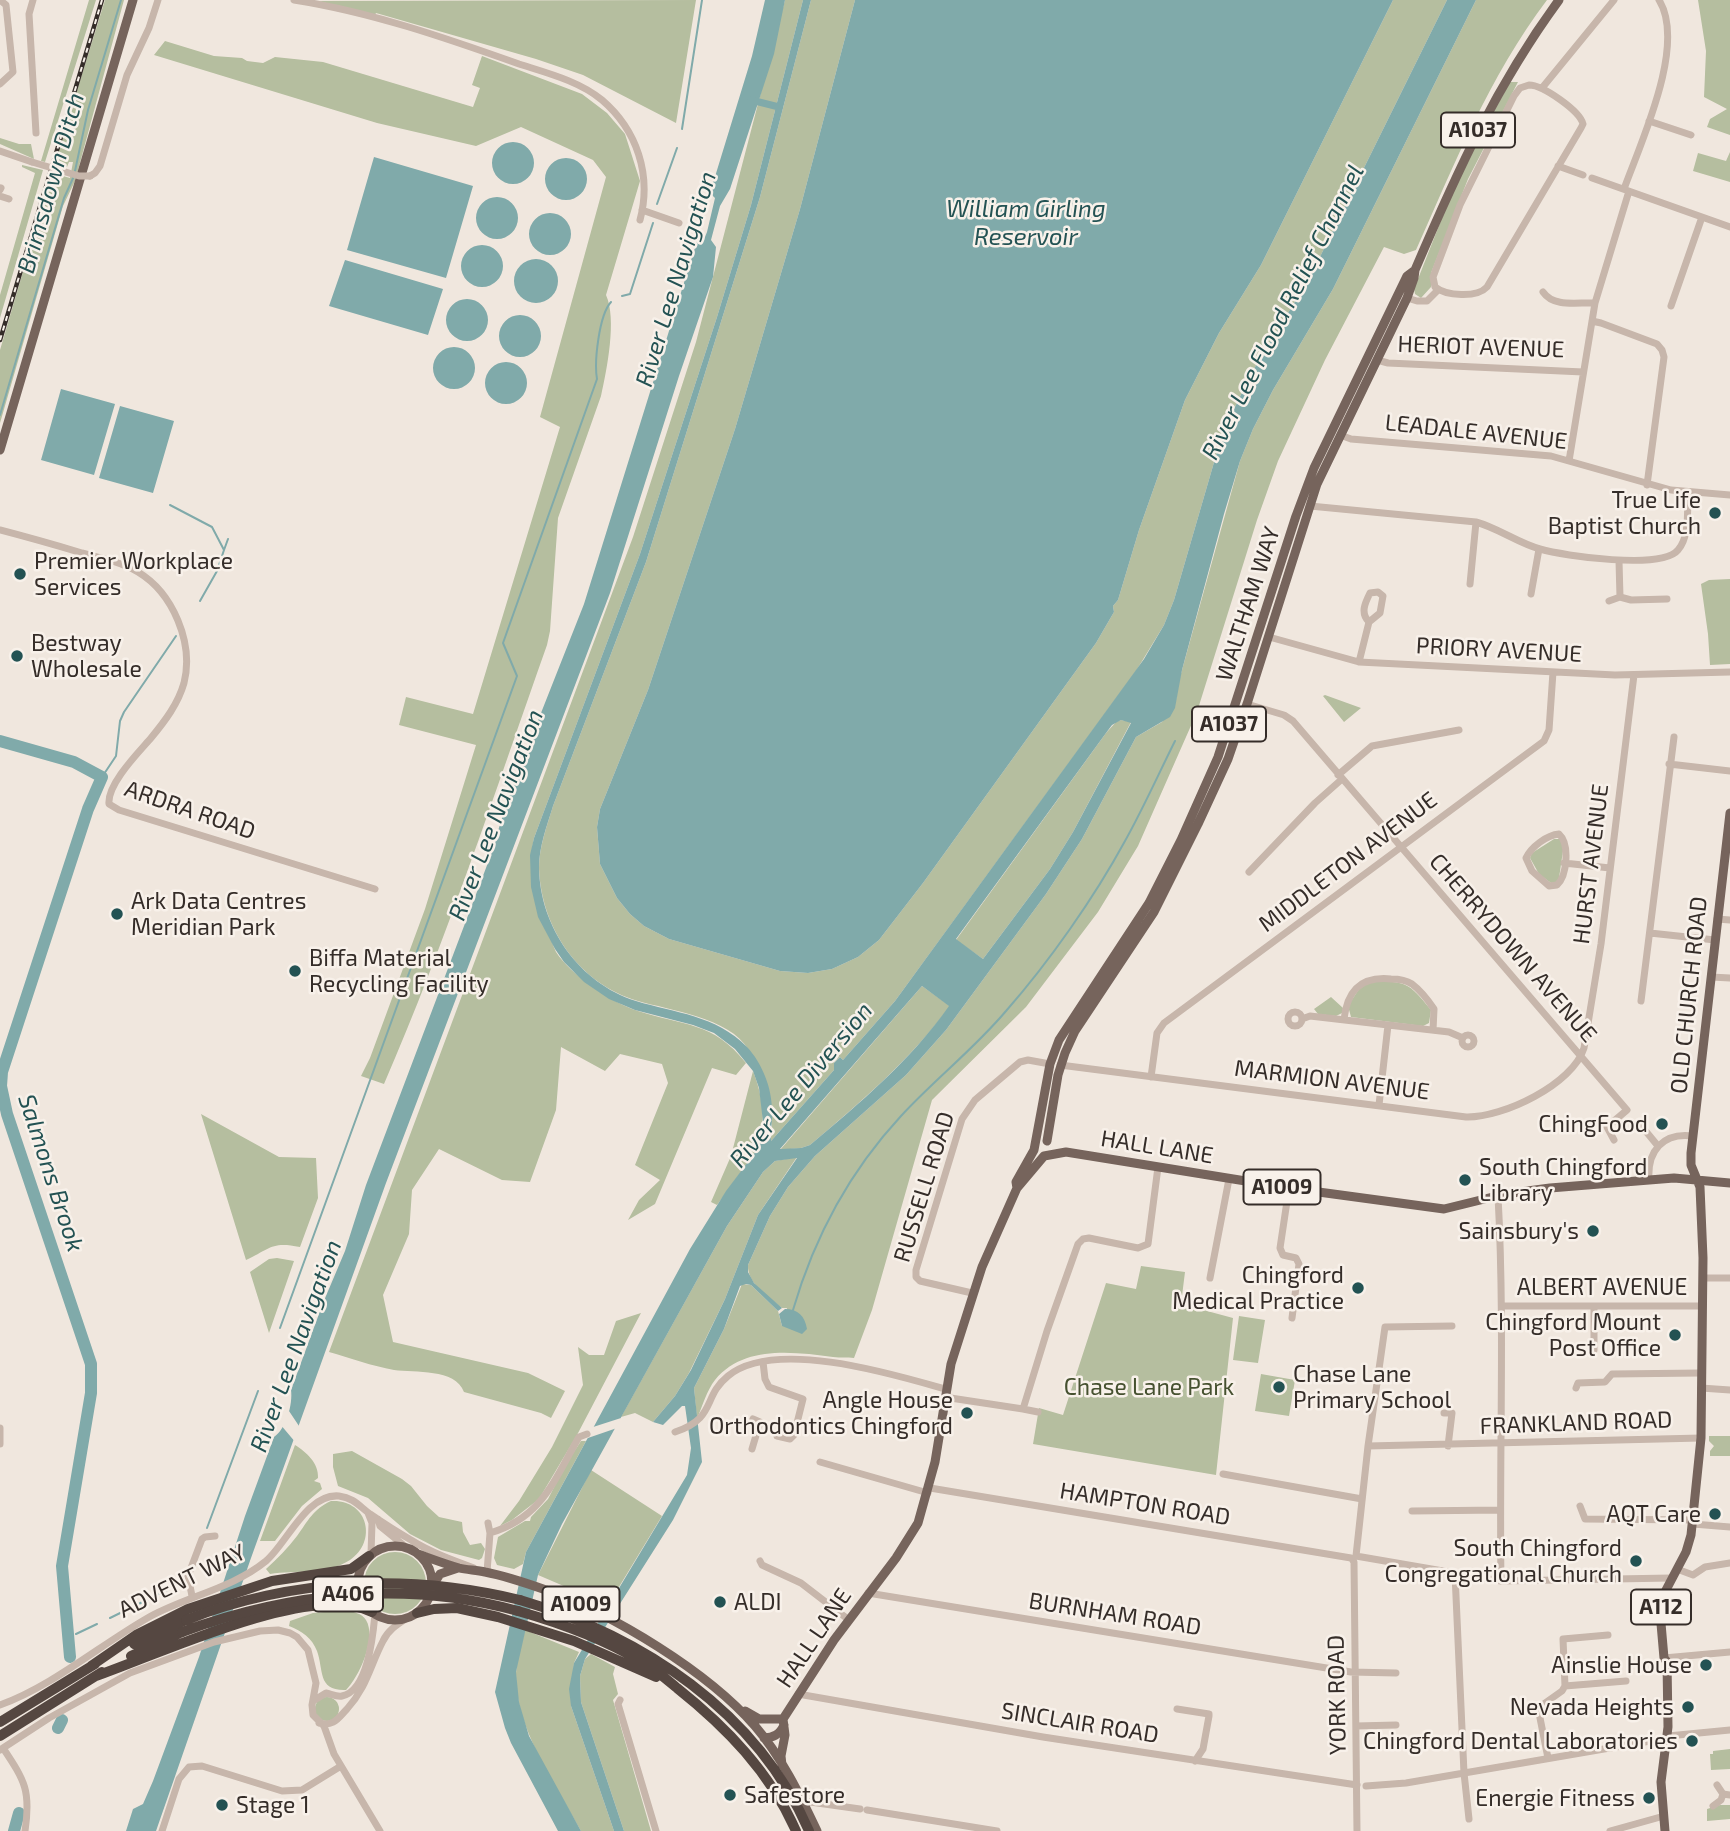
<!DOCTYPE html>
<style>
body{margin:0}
canvas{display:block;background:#f0e7de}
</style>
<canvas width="1730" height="1831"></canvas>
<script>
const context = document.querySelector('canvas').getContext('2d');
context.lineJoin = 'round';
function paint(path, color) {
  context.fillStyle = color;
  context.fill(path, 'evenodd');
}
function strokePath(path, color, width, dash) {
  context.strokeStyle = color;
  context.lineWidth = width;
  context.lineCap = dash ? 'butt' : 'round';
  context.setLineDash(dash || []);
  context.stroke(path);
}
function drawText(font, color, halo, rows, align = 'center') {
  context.font = font + ' "Exo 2",sans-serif';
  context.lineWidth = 5;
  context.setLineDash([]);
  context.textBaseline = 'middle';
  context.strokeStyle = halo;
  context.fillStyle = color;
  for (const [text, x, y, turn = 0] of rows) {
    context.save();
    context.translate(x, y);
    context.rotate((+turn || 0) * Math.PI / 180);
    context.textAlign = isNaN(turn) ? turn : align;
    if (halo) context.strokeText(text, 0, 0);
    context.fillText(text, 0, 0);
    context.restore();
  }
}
paint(new Path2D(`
 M89,0H96L45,162L41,161Z
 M105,0H124L75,181L63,206L0,423V350L52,173L70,178L73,162H69L67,167L54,165Z
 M696,0L676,123L583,75L536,59L376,13L375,15L318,1Z
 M785,0H803L751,205L717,317L640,554L534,838C528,864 538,885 545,910C548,923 550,940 556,952C570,974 612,1003 638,1011C683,1026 713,1021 746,1063L736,1075L712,1068L655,1204L628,1220L639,1200L660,1180L635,1165L668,1083L662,1064L620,1054L605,1071L561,1047L556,1110L530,1182L502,1180L439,1149L412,1190L409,1234L383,1295L393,1342L528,1373L565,1391L551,1418L541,1413L464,1392C455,1368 415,1373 394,1370C372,1366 350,1358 329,1352L633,537L696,342Z
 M811,0H855L800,209L735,429L648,690L600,809L597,827L600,864L617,898L630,914L644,926L669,939L780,971L808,973L832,969L858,957L879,940L923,883L1096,643L1114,612L1113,606L1118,600L1139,530L1185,400L1219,333L1261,265L1393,0H1447L1310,277L1252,372L1234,409L1217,452L1174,600L1164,625L1136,671L895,1001L843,1060L840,1057L834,1063V1070L771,1141C770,1136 772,1131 772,1126C772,1116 754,1058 748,1049C730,1018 669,1010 638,1001C579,984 541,928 539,868C539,847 547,826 553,806L646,562L760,197Z
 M1476,0H1547C1489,77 1455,163 1416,250L1404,254L1384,247L1325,360L1278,461L1257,520L1197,712L1138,846L1098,912L1026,1007L932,1100L872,1310L854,1358C847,1357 841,1358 833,1357C793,1352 744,1345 715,1380C707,1390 702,1407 697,1419L694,1388L724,1329L742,1284L751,1285L778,1311L782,1326L787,1308H782C769,1297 747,1284 748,1265L770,1216L788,1187L815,1156L906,1075L946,1030L1046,894L1082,839L1136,737L1162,722L1177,697L1176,691L1182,670L1240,461L1253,429L1273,390L1333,289Z
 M1698,0H1730V135L1707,127L1710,119L1727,109L1704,97L1706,51Z
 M165,41L214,56L242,58L247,61L263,63L275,57L323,62L473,107L480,88L472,85L482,56L582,94L607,113L625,134L640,181L606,295C617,319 607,369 601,396L558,518L550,631L547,645C495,792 446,941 384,1084L361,1076L370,1058L425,909L476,745L399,725L406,697L473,714L560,427L540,417L606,177L593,160L521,127L476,146L377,123L154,55Z
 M1510,82H1518L1468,179L1431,273V287L1421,298L1415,294L1414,289L1459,175Z
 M0,138L19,144H31L34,159L0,144Z
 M1730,152V182L1693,171L1698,153L1726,161Z
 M22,165L43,170L0,318V295L35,173L22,167Z
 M1730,579V664L1710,665L1708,634L1701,584L1709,580Z
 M1325,695L1361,708L1344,722L1323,696Z
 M1121,720L1131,722L1073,832L1050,869L983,959L956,940L1106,733L1116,722Z
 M1554,839H1560L1564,844L1559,878L1557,882L1551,883L1539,874L1530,858L1532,853Z
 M1370,981C1406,982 1408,981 1431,1010L1429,1023L1423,1026L1351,1017L1348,1006L1359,989Z
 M922,986L950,1006C910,1060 861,1102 810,1145L801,1148L780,1150Z
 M1331,997L1343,1008L1342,1013L1336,1016L1318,1014L1314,1009Z
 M753,1071C763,1097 767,1123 757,1150L717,1205L711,1202L731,1156Z
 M201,1114L279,1157L316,1158L318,1198L300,1247C271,1241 270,1249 246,1260Z
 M797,1157L758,1215L725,1299L689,1373L675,1396L653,1422L635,1413L621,1417L727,1226L763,1172L775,1161Z
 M277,1258L294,1261L269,1333L250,1272L269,1259Z
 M1141,1266L1185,1272L1181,1304L1233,1318L1216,1475L1033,1444L1039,1408L1063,1415L1106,1283L1136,1289Z
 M641,1313L577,1435L539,1499L512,1520L500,1526L519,1501L552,1447L583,1385L578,1347L589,1355H604L616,1321Z
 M1239,1316L1265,1320L1258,1363L1233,1360Z
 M1261,1374L1295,1380L1289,1416L1255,1411Z
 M1709,1436H1730V1456H1710V1451L1714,1446L1709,1441Z
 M581,1441H586L526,1552L523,1564L514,1569L497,1565L494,1558L498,1537L525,1521H530L531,1517L548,1499L566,1464Z
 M295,1445C306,1452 319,1463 318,1478L314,1481L320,1483L322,1489L302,1506L275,1541H260Z
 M352,1451L402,1479L411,1486L427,1506L439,1517L462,1522L463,1532L470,1545L481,1543L485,1549L482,1558L479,1560L441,1550L410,1534L368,1498L338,1486L333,1467V1454Z
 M591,1470L662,1516L608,1605L538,1575Z
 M331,1501C368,1499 378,1541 350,1560C327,1575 296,1570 270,1574L266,1569C277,1559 288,1548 297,1536C308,1521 313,1509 331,1501Z
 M364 1583a31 31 0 1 1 62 0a31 31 0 1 1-62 0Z
 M346,1610C353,1612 362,1613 366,1620C377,1638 359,1677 346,1690C317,1691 324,1670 317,1651C312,1638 302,1631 289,1626L290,1621L313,1613Z
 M525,1630L579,1652L574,1663L571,1706L614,1831H581C556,1785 514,1727 516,1673C517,1659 522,1644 525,1630Z
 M591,1654L615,1667L613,1674L618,1694L613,1700L651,1831H624L581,1702L580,1676L585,1659Z
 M315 1709a12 12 0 1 1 24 0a12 12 0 1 1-24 0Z
 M1730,1749V1769L1711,1770L1710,1754H1713V1751Z
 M1720,1805H1730V1819L1707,1821V1809Z`), '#b5be9f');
paint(new Path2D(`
 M765,0H785L774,54L730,189L720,206L711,240L716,247L713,277L679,376L610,593L386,1183L251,1558L156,1831H126L133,1809L143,1804L153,1781L199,1657L245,1516L274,1437C286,1429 293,1404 291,1390L323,1303L345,1251L366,1185L489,860L511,789L584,604L697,241L705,237L707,232L715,198L710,193L752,56Z
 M803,0H811L760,197L646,562L553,806C547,826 539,846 539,868C540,927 579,983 636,1001C675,1013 716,1015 747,1047C762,1063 772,1088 772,1110C773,1120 770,1131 771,1141L834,1070V1063L840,1057L843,1060L895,1001L1144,659L1164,625L1174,600L1217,452L1234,409L1252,372L1310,277L1447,0H1476L1333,289L1273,390L1253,429L1240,461L1224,514L1182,670L1175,708L1170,717L1136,737L1082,839L1046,894L946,1030L906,1075L815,1156L788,1187L770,1216L748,1265V1272L754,1283L782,1308L778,1311L751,1285L746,1284L740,1286L724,1329L694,1388L702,1462L673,1520L585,1659L580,1676L581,1702L624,1831H614L571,1706L569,1689L574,1663L687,1475L691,1448L685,1406H682L663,1425L653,1422L675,1396L691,1370L725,1299L758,1215L797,1158L775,1161L763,1172L727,1226L562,1524L538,1575L516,1672L519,1702L529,1736L581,1831H558L511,1743L505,1728L495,1692L526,1552L690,1249L726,1191L757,1150L763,1122L759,1088L753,1071L735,1049L714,1033L693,1025L635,1010L609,999L584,982L564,962L555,949L538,917L531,887L530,855L534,838L640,554L717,317L751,205ZM1121,720L1131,723L1073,832L1050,869L983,959L956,939L1106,733L1112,725ZM922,986L949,1006C910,1061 861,1102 810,1145L801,1148L780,1149Z
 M855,0H1393L1261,265L1219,333L1185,400L1139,530L1118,600L1113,606L1114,612L1096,643L923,883L879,940L858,957L832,969L808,973L780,971L669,939L644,926L630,914L617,898L600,864L597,827L600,809L648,690L735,429L800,209Z
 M492 163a21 21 0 1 1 42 0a21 21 0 1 1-42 0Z
 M374,157L473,186L446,278L347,250Z
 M545 179a21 21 0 1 1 42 0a21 21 0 1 1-42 0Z
 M476 218a21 21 0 1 1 42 0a21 21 0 1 1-42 0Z
 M529 234a21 21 0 1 1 42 0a21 21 0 1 1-42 0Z
 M461 266a21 21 0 1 1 42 0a21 21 0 1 1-42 0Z
 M514 281a22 22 0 1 1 44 0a22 22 0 1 1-44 0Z
 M345,260L443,289L428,335L329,306Z
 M446 320a21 21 0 1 1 42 0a21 21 0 1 1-42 0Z
 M499 336a21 21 0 1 1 42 0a21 21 0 1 1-42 0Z
 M433 368a21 21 0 1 1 42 0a21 21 0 1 1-42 0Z
 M485 383a21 21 0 1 1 42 0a21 21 0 1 1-42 0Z
 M61,389L115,404L94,475L41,460Z
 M120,406L174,421L153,493L99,478Z
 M785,1309C798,1309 805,1316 807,1329L802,1334L782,1326L779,1314Z`), '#80aaaa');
paint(new Path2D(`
 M287,1408L301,1429L296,1443L280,1424Z
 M621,1418L617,1428L585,1439L590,1428Z`), '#f0e7de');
strokePath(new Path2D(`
 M682,129L702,0
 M75,171L88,110L121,0
 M657,204L677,148
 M622,296L630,294L653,223
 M0,415L64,198L74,176
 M170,505L212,527L224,550L217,571L200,601
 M224,550L228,539
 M102,777L116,756L120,721L124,712L176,636
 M793,1310C814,1238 850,1171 901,1116C934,1080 974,1049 1006,1011C1049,962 1094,898 1125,841C1143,809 1158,775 1175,741
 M280,1328L517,676L503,643L597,379C594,362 599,315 611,302
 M207,1528L258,1391
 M110,1618L167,1590
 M76,1634L97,1624`), '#80aaaa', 2);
strokePath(new Path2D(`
 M751,100L779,107`), '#80aaaa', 7);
strokePath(new Path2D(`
 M0,741L74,762L102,777L88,809L2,1072L1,1086L7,1114L91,1364V1393L62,1566L70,1657
 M58,1728L62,1720
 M14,1831L19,1813`), '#80aaaa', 12);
strokePath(new Path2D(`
 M0,0L6,5L13,72L0,84
 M33,0L29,14L36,133
 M294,0C371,12 446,38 519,64C547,73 579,81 602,100C637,130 652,175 640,220
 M1529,85C1543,85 1580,111 1583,124L1581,128L1487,287C1477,298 1446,296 1435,287L1433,277L1460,205L1514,96L1520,88Z
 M1542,88L1614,0
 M1649,121L1691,135
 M0,151L32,162
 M1558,166L1583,175
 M90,176L95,173L100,166L127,75L149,28L158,0
 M1592,178L1730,227
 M1624,189C1640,144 1687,45 1659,0
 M0,190L1,188
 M0,196L9,199
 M642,210L679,223
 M1543,292C1554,308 1578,302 1595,303
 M1407,298L1417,301H1427L1438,290
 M1671,306L1702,217
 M1592,321L1601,323L1657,344L1662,350L1664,357L1647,485
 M1377,360L1388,363L1583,372
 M1340,435L1351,439L1551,456L1671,490L1730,495
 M1569,461L1595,303L1629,191
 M1310,506L1476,522C1498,528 1518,543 1540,549C1564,556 1662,570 1678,550C1690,536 1687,511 1688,493
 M0,530C27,537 55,545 82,553C101,558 121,562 138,572C173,593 194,643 184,683C178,704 165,721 151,738C139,752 107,784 109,804L119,810L375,889
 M1619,561L1620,597L1631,600L1667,599
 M1470,584L1476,522
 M1531,594L1539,549
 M1609,601L1620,597
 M1269,637L1359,662L1615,675L1730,672
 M1359,662L1369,622C1360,613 1365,603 1370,593L1378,592L1383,596L1380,613L1369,622
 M1247,704L1284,715L1293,721L1627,1110L1607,1127L1614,1140
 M1669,764L1730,771
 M1338,775L1372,746L1459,730
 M1559,834C1570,844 1567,876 1557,885L1549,886L1532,871L1526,858C1531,847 1547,835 1559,834Z
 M1564,863L1610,868
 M1249,872L1315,803L1342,779
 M1717,919L1730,920
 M1650,933L1715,940
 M1711,977L1730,978
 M1641,1001L1674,737
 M1288 1019a7 7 0 1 1 14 0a7 7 0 1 1-14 0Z
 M1302,1019L1310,1016L1449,1032L1463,1038
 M1344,1020C1347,990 1361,976 1391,979C1398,979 1406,980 1412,984C1420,990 1428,1000 1434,1009L1433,1030
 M1462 1041a6 6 0 1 1 12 0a6 6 0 1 1-12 0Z
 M1060,1065L1466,1117C1503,1118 1573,1084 1584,1048L1601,944L1634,675
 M1151,1077L1157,1033L1164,1023L1544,741L1549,730L1553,672
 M1379,1105L1388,1025
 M1639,1123L1658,1146
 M1649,1180C1647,1151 1663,1132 1693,1136
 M1289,1188L1280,1248L1283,1255L1296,1258L1299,1264L1292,1318
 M1498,1196C1505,1324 1499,1452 1501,1581
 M1210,1278L1229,1179
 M1704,1278H1730
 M972,1293L920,1281L916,1277V1270L962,1119L975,1100L1020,1062L1028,1060L1050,1064
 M1502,1306H1703
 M1594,1306V1350
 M1452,1326L1385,1327L1368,1446L1356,1556L1501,1581L1671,1578
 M763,1362L765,1379L769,1387L803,1399L794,1435L790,1439L777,1436
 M1576,1388L1578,1383L1605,1382L1612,1374L1701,1373
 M1701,1388L1730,1390
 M944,1397L1023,1409L1047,1331L1078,1244L1083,1239L1089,1238L1138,1248L1148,1244L1158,1167
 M1023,1409L1038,1412
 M1444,1413H1452L1448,1446
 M0,1428V1444
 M675,1432C717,1418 702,1397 728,1376C774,1338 893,1374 945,1389
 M1368,1446L1701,1438
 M752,1449L760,1422L753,1419
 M820,1462L928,1493
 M1223,1474L1362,1499
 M930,1488L1351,1558L1354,1562L1357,1831
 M1580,1506L1585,1519L1693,1520
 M1412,1511L1500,1510
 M368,1513L372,1523L371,1554
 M378,1519L380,1526L407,1548
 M1693,1524L1730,1527
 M490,1533C542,1518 554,1480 579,1437L587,1434
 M760,1561L762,1565L801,1583L849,1620
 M1677,1569L1693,1575L1705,1567L1730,1563
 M487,1572L490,1533L488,1523
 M1455,1574L1464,1773L1469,1819
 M868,1593L1351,1672L1396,1673
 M192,1596L188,1576L202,1539L205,1537L215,1536
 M1664,1658L1730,1652
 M1565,1686L1626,1681
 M798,1694L1043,1737L1357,1785
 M620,1700L618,1704L656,1831
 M313,1701L326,1693C331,1694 337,1697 342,1696C368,1691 373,1635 375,1614
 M0,1705C53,1686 101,1644 151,1616C188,1596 233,1588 266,1561C287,1543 307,1493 339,1496C354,1498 359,1506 370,1514C383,1523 397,1532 411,1540C430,1552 452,1560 474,1568
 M1177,1709L1209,1714V1716L1203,1749L1195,1761
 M319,1723C334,1727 338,1718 347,1709C367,1687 370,1666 383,1641C388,1630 398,1624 407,1618
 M1356,1726L1396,1725
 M1668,1736L1730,1730
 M3,1748C25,1781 31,1791 25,1831
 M0,1750L49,1718L130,1673L214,1642L260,1631L278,1630L290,1633L297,1637L308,1650L316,1683L312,1705L313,1715L324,1726L334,1754L380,1831
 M1548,1758L1538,1708L1562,1691L1565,1686L1563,1639L1608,1635
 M1717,1785L1723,1794
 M1366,1786L1406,1783L1668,1738
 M803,1801L860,1809
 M1713,1806L1721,1800L1723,1794L1730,1795
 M867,1810L997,1831
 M162,1831L179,1779L189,1767L202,1766L282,1791L302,1790L341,1766
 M1610,1831L1664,1816`), '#c7b6ab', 7);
strokePath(new Path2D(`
 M0,450L133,0
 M1047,1141L1058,1075L1065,1053L1075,1031L1154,912L1198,824L1228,759L1247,704L1317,484L1407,298L1414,278L1415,270C1457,172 1496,86 1559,0
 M1017,1188L1044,1156L1066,1152L1289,1188L1444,1209L1505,1194L1550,1188L1674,1178L1730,1183
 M358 1583a37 37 0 1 1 74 0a37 37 0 1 1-74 0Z
 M418,1554C432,1559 445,1564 459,1568C467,1570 476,1570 485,1572C506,1576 526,1583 546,1590C614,1615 707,1671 755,1726C781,1756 800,1795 817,1831
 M432,1587L440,1574L458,1568
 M745,1711L759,1719H783
 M764,1738C774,1738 780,1734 784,1725
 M782,1765L781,1756L785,1735L783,1719L834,1640L896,1558L918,1523L935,1462L951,1364L982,1267L1017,1188L1016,1182L1034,1150L1050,1064L1059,1040L1149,903L1181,840L1218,757L1296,516L1314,468L1407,276L1415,270
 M1665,1831L1661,1782L1668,1727L1667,1662L1664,1658L1660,1612L1666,1590L1686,1552L1691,1535L1701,1438L1703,1258L1700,1187L1691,1165V1153L1730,813`), '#76645c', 9);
strokePath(new Path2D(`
 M520,1600C642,1636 757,1711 809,1831
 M518,1611C560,1623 604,1639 642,1662C655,1669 665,1678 677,1688C726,1727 770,1772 796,1831
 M417,1613L434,1609L457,1608L498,1617L574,1641L656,1677
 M134,1644L186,1620
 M131,1656L182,1632
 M91,1666L136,1635L188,1609L272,1581L351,1569L369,1556
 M96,1676C158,1655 312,1581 372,1612
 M0,1722L95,1664
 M0,1736L102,1672`), '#554741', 10);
const rail = new Path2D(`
 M0,340L102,0`);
strokePath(rail, '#352d29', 4.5);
strokePath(rail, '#f8f1ea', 2, [5]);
strokePath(new Path2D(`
 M32,162L79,176H90`), '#c7b6ab', 7);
strokePath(new Path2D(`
 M186,1620C293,1578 408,1573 520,1600
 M182,1632C290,1592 406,1580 518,1611`), '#554741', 10);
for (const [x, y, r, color] of [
 [1715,513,7,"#235253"],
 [20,574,7,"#235253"],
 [17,656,7,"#235253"],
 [117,914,7,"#235253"],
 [295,971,7,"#235253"],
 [1662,1124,7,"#235253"],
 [1465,1180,7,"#235253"],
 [1593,1231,7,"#235253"],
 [1358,1288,7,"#235253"],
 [1675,1335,7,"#235253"],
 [1279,1387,7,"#235253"],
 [967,1413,7,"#235253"],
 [1715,1514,7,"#235253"],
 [1636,1561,7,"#235253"],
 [720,1602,7,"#235253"],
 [1706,1665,7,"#235253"],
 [1688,1707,7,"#235253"],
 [1692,1741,7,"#235253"],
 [730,1795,7,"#235253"],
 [1649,1798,7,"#235253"],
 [222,1805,7,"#235253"]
]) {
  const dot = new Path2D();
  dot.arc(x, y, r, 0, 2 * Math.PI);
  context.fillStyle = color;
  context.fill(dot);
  strokePath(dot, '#f8f1ea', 2.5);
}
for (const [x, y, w] of [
 [1478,130,74],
 [1229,724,74],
 [1282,1187,77],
 [348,1594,70],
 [581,1604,77],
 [1661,1607,60]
]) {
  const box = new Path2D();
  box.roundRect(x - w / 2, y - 17.5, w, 35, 5);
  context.fillStyle = '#f8f1ea';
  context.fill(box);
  strokePath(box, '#352d29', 2);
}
drawText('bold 21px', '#352d29', null, [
 ["A1037",1478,130],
 ["A1037",1229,724],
 ["A1009",1282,1187],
 ["A406",348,1594],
 ["A1009",581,1604],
 ["A112",1661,1607]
]);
drawText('23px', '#352d29', '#f8f1ea', [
 ["HERIOT AVENUE",1481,347,2],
 ["LEADALE AVENUE",1476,432,6],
 ["WALTHAM WAY",1248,604,-72],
 ["PRIORY AVENUE",1499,650,3],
 ["ARDRA ROAD",190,810,19],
 ["MIDDLETON AVENUE",1348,862,-37],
 ["HURST AVENUE",1591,864,-83],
 ["CHERRYDOWN AVENUE",1513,948,49],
 ["OLD CHURCH ROAD",1689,995,-84],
 ["MARMION AVENUE",1332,1080,7],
 ["HALL LANE",1157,1147,9],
 ["RUSSELL ROAD",924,1187,-73],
 ["ALBERT AVENUE",1602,1287],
 ["FRANKLAND ROAD",1576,1423,-2],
 ["HAMPTON ROAD",1145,1504,9],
 ["ADVENT WAY",182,1581,-26],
 ["BURNHAM ROAD",1115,1614,9],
 ["HALL LANE",814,1638,-56],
 ["YORK ROAD",1337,1695,-91],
 ["SINCLAIR ROAD",1080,1723,9]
]);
drawText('23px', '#352d29', '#f8f1ea', [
 ["True Life",1701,500],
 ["Baptist Church",1701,526],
 ["Premier Workplace",34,561,"left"],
 ["Services",34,587,"left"],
 ["Bestway",31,643,"left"],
 ["Wholesale",31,669,"left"],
 ["Ark Data Centres",131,901,"left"],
 ["Meridian Park",131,927,"left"],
 ["Biffa Material",309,958,"left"],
 ["Recycling Facility",309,984,"left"],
 ["ChingFood",1648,1124],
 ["South Chingford",1479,1167,"left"],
 ["Library",1479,1193,"left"],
 ["Sainsbury's",1579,1231],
 ["Chingford",1344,1275],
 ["Medical Practice",1344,1301],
 ["Chingford Mount",1661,1322],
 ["Post Office",1661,1348],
 ["Chase Lane",1293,1374,"left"],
 ["Primary School",1293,1400,"left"],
 ["Angle House",953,1400],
 ["Orthodontics Chingford",953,1426],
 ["AQT Care",1701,1514],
 ["South Chingford",1622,1548],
 ["Congregational Church",1622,1574],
 ["ALDI",734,1602,"left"],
 ["Ainslie House",1692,1665],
 ["Nevada Heights",1674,1707],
 ["Chingford Dental Laboratories",1678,1741],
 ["Safestore",744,1795,"left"],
 ["Energie Fitness",1635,1798],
 ["Stage 1",236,1805,"left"]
], 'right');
drawText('23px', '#465130', '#f8f1ea', [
 ["Chase Lane Park",1149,1387]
]);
drawText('italic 24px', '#235253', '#f8f1ea', [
 ["Brimsdown Ditch",51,183,-74],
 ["William Girling",1026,209],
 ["Reservoir",1026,237],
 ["River Lee Navigation",676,279,-73],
 ["River Lee Flood Relief Channel",1283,312,-63],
 ["River Lee Navigation",496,815,-69],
 ["River Lee Diversion",801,1085,-50],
 ["Salmons Brook",51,1173,72],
 ["River Lee Navigation",296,1346,-70]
]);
</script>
